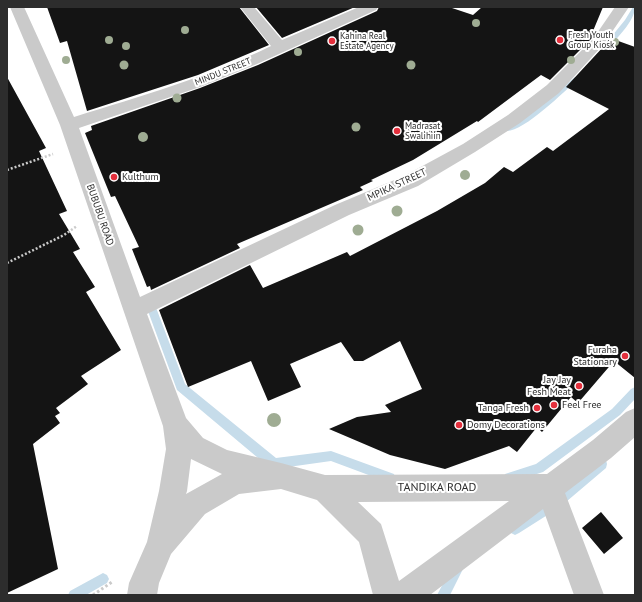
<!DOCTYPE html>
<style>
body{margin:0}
#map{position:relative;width:642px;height:602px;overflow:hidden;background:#fff;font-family:"PT Sans",sans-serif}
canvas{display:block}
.frame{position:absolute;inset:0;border:8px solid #2d2d2d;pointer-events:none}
</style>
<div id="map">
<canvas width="642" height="602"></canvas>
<div class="frame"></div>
</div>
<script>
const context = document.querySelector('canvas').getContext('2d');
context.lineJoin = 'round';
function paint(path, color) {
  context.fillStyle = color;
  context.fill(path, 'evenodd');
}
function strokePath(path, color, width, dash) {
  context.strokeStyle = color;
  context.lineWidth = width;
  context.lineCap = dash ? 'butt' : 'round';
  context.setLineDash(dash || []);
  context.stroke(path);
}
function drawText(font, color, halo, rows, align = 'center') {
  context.font = font + ' "PT Sans",sans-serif';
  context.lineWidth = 4;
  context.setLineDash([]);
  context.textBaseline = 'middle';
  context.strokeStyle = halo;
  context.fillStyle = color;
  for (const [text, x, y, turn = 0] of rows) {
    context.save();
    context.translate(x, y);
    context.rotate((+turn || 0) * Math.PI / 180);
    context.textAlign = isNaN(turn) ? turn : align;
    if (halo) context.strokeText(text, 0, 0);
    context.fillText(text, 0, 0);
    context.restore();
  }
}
paint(new Path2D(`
 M633,7H635C635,21 616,39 607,49H603V47L625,20Z
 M575,77L578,79L577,80C565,91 522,133 506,131V127L529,115Z
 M152,298L155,299L157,302L155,305L185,384L276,458L331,451L394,474L395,478L394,482L390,483L331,461L274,469L270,468L177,390L145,303L147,300Z
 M635,387V399L620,415L543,472L509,483L505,482L504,478L505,474L536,464L612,409L631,389Z
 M602,459L606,460L607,464L606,468L560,507L519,533L515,535L511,533L509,529L511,525L552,499L598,460Z
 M457,563L461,565L463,569L450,595H437L453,565Z
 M103,573L107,575L109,579L107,583L86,595H68L70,591Z`), '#c6dcea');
paint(new Path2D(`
 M47,7H239L269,45L198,75L87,111L67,41L60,43Z
 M256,7H355L282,38Z
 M379,7H449L473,15L482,7H603L593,31L596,33L592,38L550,80L541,75L478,122L477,121L413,160L371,180L373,181L360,187L363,190L237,244L240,248L151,290L150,286L147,287L132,249L139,247L115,196L111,197L85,133L92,130L91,126L200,88L258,65L377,11Z
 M610,38L635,47V378L614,361L578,403L571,397L542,432L537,427L517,452L509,446L445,469L390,455L329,429L357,417L391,412L385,405L422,389L400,341L363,361H354L341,342L290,364L301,387L268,401L251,361L188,387L159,310L250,265L263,288L347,252L350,256L437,211L485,183L504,167L513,172L547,147L553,151L609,109L566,87L604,46Z
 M7,77L46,148L39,151L67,211L59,214L80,249L73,252L95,287L86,292L121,350L81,376L88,384L56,408L60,413L55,416L60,423L33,444L58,569L7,593Z
 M601,512L623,538L604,554L582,528Z`), '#141414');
strokePath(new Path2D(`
 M7,170L53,154
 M7,263L64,235L77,226`), '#cacaca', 2.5, [2, 2]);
strokePath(new Path2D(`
 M93,595L112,582`), '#cacaca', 3, [2.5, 2.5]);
paint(new Path2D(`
 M10,7H24L74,117C141,96 208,77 271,46L240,7H254L282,40L359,7H378L376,10L257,64L200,87L79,128L140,297L335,205L404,176L463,144L508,115L547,85L593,39L615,7H629L603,45L559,93L520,123L475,152L418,186L349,215L147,314L186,418L203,438L227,450L281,463L325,475L547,474L593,440L626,412L635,408V437L611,458L565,493L604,595H574L543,509L430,595H373L359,542L317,500L281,489L239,494L205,514L171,554L159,583L157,595H127L129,583L147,542L159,491L166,449L163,426L60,125ZM191,459L222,474L186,494L187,491ZM509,501L399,581L381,524L358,502Z`), '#cacaca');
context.fillStyle = '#9fac93';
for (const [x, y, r] of [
 [476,23,4],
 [185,30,4],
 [109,40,4],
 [615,42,4],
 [126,46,4],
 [298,52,4],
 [66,60,4],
 [571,60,4],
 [124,65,4.5],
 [411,65,4.5],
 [177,98,4.5],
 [356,127,4.5],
 [143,137,5],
 [465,175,5],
 [397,211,5.5],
 [358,230,5.5],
 [274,420,7]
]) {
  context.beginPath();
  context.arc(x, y, r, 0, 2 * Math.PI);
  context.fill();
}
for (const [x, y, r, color] of [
 [560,40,4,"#e42f3c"],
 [332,41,4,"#e42f3c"],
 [397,131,4,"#e42f3c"],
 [114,177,4,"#e42f3c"],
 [625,356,4,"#e42f3c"],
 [579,386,4,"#e42f3c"],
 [554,405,4,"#e42f3c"],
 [537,408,4,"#e42f3c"],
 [459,425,4,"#e42f3c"]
]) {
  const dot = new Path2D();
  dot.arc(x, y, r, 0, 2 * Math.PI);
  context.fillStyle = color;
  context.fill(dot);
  strokePath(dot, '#fff', 1.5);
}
drawText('9px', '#2d2d2d', '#fff', [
 ["Fresh Youth",568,35],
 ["Group Kiosk",568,45],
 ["Kahina Real",340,36],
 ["Estate Agency",340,46],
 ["Madrasat",405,126],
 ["Swalihiin",405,136]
], 'left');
drawText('9px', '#2d2d2d', '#fff', [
 ["MINDU STREET",223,72,-22]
]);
drawText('10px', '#2d2d2d', '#fff', [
 ["Kulthum",122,177],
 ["Furaha",617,350,"right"],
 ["Stationary",617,362,"right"],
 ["Jay Jay",571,380,"right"],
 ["Fesh Meat",571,392,"right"],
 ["Feel Free",562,405],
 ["Tanga Fresh",529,408,"right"],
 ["Domy Decorations",467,425]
], 'left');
drawText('10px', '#2d2d2d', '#fff', [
 ["MPIKA STREET",397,185,-25],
 ["BUBUBU ROAD",100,215,71]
]);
drawText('12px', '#2d2d2d', '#fff', [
 ["TANDIKA ROAD",437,488]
]);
</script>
